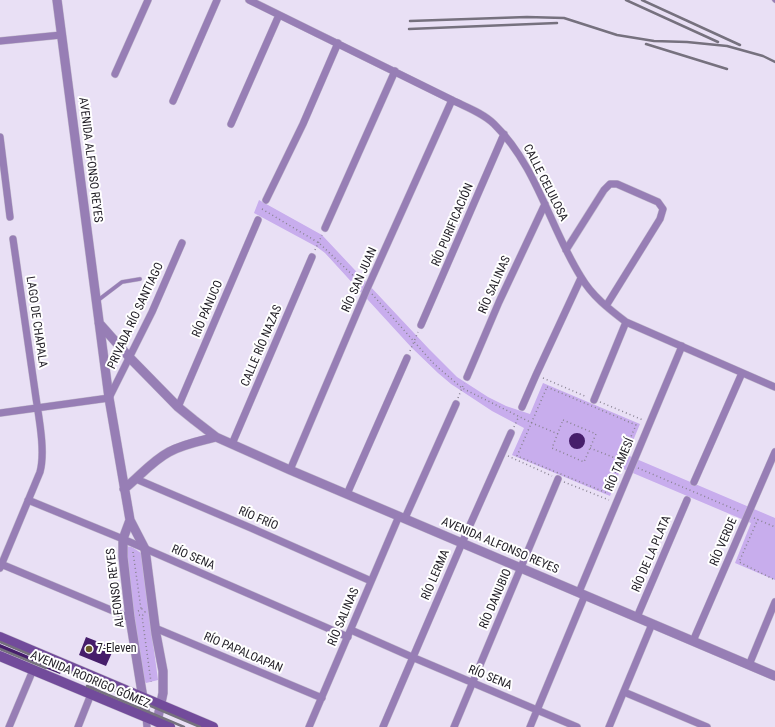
<!DOCTYPE html>
<meta charset="utf-8">
<style>
body{margin:0}
canvas{display:block;background:#e9e0f5}
</style>
<canvas width="775" height="727"></canvas>
<script>
const context = document.querySelector('canvas').getContext('2d');
context.lineJoin = 'round';
function paint(path, color) {
  context.fillStyle = color;
  context.fill(path, 'evenodd');
}
function strokePath(path, color, width, dash) {
  context.strokeStyle = color;
  context.lineWidth = width;
  context.lineCap = dash ? 'butt' : 'round';
  context.setLineDash(dash || []);
  context.stroke(path);
}
function drawText(font, color, halo, rows, align = 'center') {
  context.font = font + ' "Roboto Condensed",sans-serif';
  context.lineWidth = 4;
  context.setLineDash([]);
  context.textBaseline = 'middle';
  context.strokeStyle = halo;
  context.fillStyle = color;
  for (const [text, x, y, turn = 0] of rows) {
    context.save();
    context.translate(x, y);
    context.rotate((+turn || 0) * Math.PI / 180);
    context.textAlign = isNaN(turn) ? turn : align;
    if (halo) context.strokeText(text, 0, 0);
    context.fillText(text, 0, 0);
    context.restore();
  }
}
paint(new Path2D(`
 M259,200L322,235L429,349L457,377L488,397L506,406L530,414L543,383L640,424L627,455L775,518V580L735,563L751,523L621,468L610,496L512,455L524,428L492,411L451,384L438,373L411,347L325,253L317,247L254,213Z
 M125,546L132,547L141,553L158,680L146,683L141,679Z`), '#c8aded');
paint(new Path2D(`
 M569 441a8 8 0 1 1 16 0a8 8 0 1 1-16 0Z
 M86,637L114,648L106,666L79,655Z
 M0,644L62,670L60,674L0,650Z`), '#461e6b');
const service = new Path2D(`
 M774,0L775,1
 M97,301L122,282L140,279`);
const minor = new Path2D(`
 M249,0L452,100C466,107 483,113 494,124C537,166 550,228 581,277C592,296 609,309 626,322L775,387
 M0,41L61,35
 M115,74L148,0
 M173,101L217,0
 M231,124L279,15
 M0,137L10,217
 M266,200L303,124L338,43
 M325,228L395,71
 M566,250L604,190L610,184H617L658,202L663,209L660,219L606,306
 M421,325L504,134
 M467,377L499,302L545,204
 M594,400L626,322
 M178,407L258,220
 M522,407L536,375L581,278
 M0,413L109,398L152,312L182,243
 M232,444L312,257
 M290,470L367,289L452,100
 M136,479L251,528L371,581
 M694,482L742,373
 M347,494L407,358
 M28,500L123,539L348,637
 M405,518L456,404
 M1,564L130,618
 M0,568L40,472C46,450 38,414 35,391C28,340 20,290 13,239
 M579,592L682,346
 M637,617L687,500
 M155,628L322,698
 M351,630L412,657L577,727
 M693,641L775,452
 M749,665L775,602
 M624,692L707,727
 M146,717L147,727
 M9,727L33,670
 M78,727L97,679
 M309,727L399,516
 M383,727L462,543L511,433
 M454,727L558,479
 M530,727L585,595
 M609,727L652,624`);
const tertiary = new Path2D(`
 M57,0L109,398L130,520L145,549L156,634L163,671V693L157,722
 M99,323L130,358L178,407L194,420L216,437L290,470L775,676
 M124,489C139,477 152,461 169,452C184,444 201,441 216,437
 M130,520L123,539V557L130,618L146,717`);
const secondary = new Path2D(`
 M0,637L213,727
 M0,656L170,727`);
strokePath(service, '#c5bdcf', 4.5);
strokePath(minor, '#c5bdcf', 8);
strokePath(tertiary, '#c5bdcf', 10);
strokePath(secondary, '#c5bdcf', 11);
strokePath(new Path2D(`
 M262,209L319,243L361,283
 M315,250L322,235
 M372,294L434,364L462,388L532,423L558,434
 M410,351L418,332
 M543,378L587,397
 M547,387L636,425L607,493L517,456Z
 M458,398L464,383
 M600,402L643,420
 M563,420L596,434L584,462L552,448Z
 M514,427L519,416
 M590,448L625,462
 M508,456L552,476
 M638,468L741,512
 M564,482L609,500
 M754,518L775,527
 M758,519L739,562L775,580
 M133,552L141,609
 M138,611L142,609L145,612L142,616L151,682
 M139,615L142,616`), '#898392', 1.5, [1, 3]);
strokePath(service, '#977eb5', 3.5);
strokePath(minor, '#977eb5', 7);
strokePath(tertiary, '#977eb5', 9);
strokePath(secondary, '#724b9b', 10);
strokePath(new Path2D(`
 M626,0L718,42
 M642,0L740,45
 M410,21L527,17L564,18L617,35L654,41L687,42L727,46L763,56L775,62
 M409,29L557,23
 M646,44L727,69
 M0,642L200,727
 M0,649L46,668
 M87,686L184,727`), '#76717e', 2.5);
for (const [x, y, r, color] of [
 [89,649,4,"#6a5c29"]
]) {
  const dot = new Path2D();
  dot.arc(x, y, r, 0, 2 * Math.PI);
  context.fillStyle = color;
  context.fill(dot);
  strokePath(dot, '#fff', 1.5);
}
drawText('12px', '#1f1c24', '#fff', [
 ["AVENIDA ALFONSO REYES",90,160,83],
 ["CALLE CELULOSA",545,183,63],
 ["RÍO PURIFICACIÓN",453,225,-67],
 ["RÍO SAN JUAN",360,280,-66],
 ["RÍO SALINAS",495,285,-66],
 ["RÍO PÁNUCO",208,309,-67],
 ["PRIVADA RÍO SANTIAGO",136,316,-65],
 ["LAGO DE CHAPALA",36,322,82],
 ["CALLE RÍO NAZAS",262,346,-67],
 ["RÍO TAMESÍ",620,465,-67],
 ["RÍO FRÍO",258,519,23],
 ["RÍO VERDE",724,542,-67],
 ["AVENIDA ALFONSO REYES",500,546,23],
 ["RÍO DE LA PLATA",652,554,-67],
 ["RÍO SENA",193,558,23],
 ["RÍO LERMA",436,575,-67],
 ["ALFONSO REYES",116,588,-97],
 ["RÍO DANUBIO",496,599,-67],
 ["RÍO SALINAS",344,617,-67],
 ["RÍO PAPALOAPAN",243,653,23],
 ["RÍO SENA",490,678,22],
 ["AVENIDA RODRIGO GÓMEZ",90,680,23]
]);
drawText('12px', '#1f1c24', '#fff', [
 ["7-Eleven",97,649]
], 'left');
</script>
